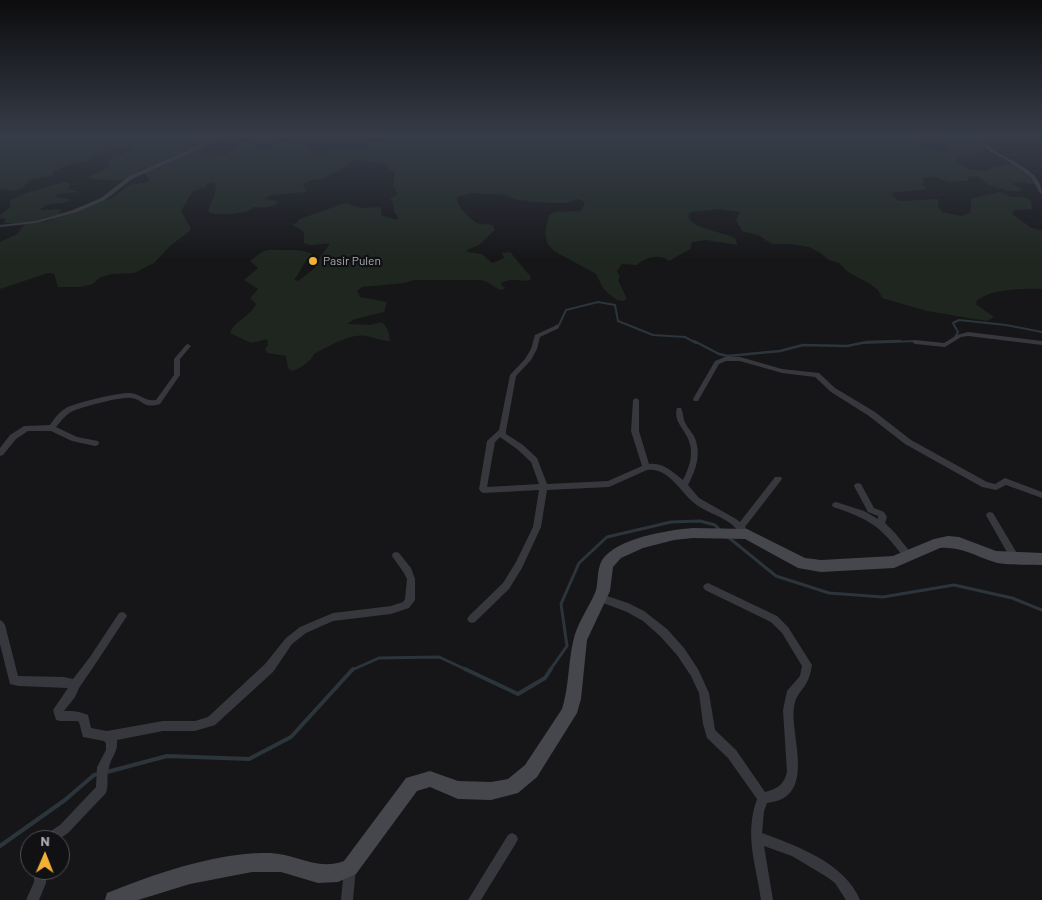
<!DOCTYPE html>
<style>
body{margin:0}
#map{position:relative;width:1042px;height:900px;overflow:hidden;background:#161618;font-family:Barlow,sans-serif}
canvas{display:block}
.north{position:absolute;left:20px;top:830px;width:50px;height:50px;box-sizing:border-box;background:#111113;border:1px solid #4d4f55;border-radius:50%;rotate:1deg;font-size:14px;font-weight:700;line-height:20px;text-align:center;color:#a8adb8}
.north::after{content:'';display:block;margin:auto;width:18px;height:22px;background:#f2b134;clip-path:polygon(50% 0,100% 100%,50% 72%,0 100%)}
</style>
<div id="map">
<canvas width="1042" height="900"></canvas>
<div class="north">N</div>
</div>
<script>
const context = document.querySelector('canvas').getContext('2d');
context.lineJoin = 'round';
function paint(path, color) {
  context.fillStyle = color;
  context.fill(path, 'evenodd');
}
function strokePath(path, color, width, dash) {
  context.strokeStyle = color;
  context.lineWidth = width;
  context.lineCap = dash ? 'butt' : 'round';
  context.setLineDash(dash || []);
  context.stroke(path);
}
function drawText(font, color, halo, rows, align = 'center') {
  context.font = font + ' Barlow,sans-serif';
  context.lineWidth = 4.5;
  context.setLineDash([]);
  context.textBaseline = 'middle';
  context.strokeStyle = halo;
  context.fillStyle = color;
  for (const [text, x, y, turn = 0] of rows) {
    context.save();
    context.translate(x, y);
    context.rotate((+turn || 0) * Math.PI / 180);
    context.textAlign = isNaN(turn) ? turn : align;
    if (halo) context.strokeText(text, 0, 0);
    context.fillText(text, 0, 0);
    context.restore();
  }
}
paint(new Path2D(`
 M0,136H218L194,148L203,149L206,154L225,155L242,142L279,137L277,140L255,147L261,149L290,140L308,147L311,152L320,154L334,147L363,148L372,142L384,141L389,136H920L918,141C928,149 935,152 948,151L951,147L943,140C958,133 978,132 987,150L975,152L972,156H958L956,162L970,169L984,171H988L994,166L1012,164L1030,174L1031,180L1035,184C1026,184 1020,180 1012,184L1019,187L1021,191H1008L988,185L978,176L968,177V181H955L952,183C939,180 937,175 922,178L924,181L922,185L927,189L891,193L897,200L902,201L938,199V206L942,212L962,216L971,212V201L973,198L1000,192L1011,197H1025L1031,201L1032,209L1014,210L1012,214L1030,227L1042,231V289C1026,288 986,289 976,302L977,305L994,317L987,321L927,311L882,298L878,290L870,284L848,272L839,263L829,260L819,252L809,247L792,244H772L758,235L742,231L736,220L740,212L719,209L691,212L688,215L691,221L698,226L733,237L736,239L737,245L706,240L692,242L690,249L669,261C661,253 645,257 637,265L622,264L617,271L620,277L618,280L627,299L623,301L617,300L609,294L603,288L596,274L554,251L547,243L545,232L549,215L555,212L581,211L585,202L578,199L567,203H548L516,200L506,195L470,193L457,197C456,205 471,222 480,224C484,225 488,224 493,225L495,230L479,245L467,250L468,252L482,254L492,263L504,258L502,253L510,252L531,277L530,280C520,283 515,276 501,283L502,286L506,288L501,290C493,287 488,281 480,280H414L404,283L362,287L357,291L360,297L387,302L384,312L355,319L347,324L370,325L382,322L388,330L390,341C382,341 375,338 367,336C349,333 330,346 314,354C311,362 299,369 292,371L288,368L286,356L267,353L265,349L268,345L267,339L251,343L230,333C234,321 250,317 256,304L250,298L258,289L244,280L258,268L250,261C267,247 267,250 288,250C297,250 303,250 312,254C304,261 301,271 294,280L298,281L315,268L321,255L330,244C321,242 313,248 304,243V232L293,225L300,219L342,204L347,203L361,208L381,207V215L396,220L399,218L394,212L393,203L390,199L398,194L393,187L395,172L389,170V165L354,159C346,167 335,172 326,177C316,181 312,177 303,185L307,192L272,195L264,199L278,201C272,209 264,208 254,207C245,215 222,215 210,213L208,211C211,204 216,193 216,185L213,182L208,183L206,187L193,191L181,211L190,227V231L171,245L154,263L134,273L111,274L99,278L93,284L80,287H58L54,274L48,273L0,289V242L17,234L26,223H4L6,219L0,218V215L12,206L9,205L10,200L26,193L65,182L69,183L70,186L67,189L80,192L56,194L55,197L70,199V201C58,206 50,200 40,210L62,209L57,215L45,218L44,222L112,198L129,185L148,182L150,180L144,174C130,173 130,179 121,180C112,182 101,179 92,179L87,177L109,167L108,163L112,158L131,150V147L125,146L96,154L86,162L71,164L52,172L54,175L30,180L24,187L15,191L0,189Z`), '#1e261f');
strokePath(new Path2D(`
 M556,326L559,325L566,310L598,302L615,305L618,321L653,335L685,337L696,343
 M955,337L958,332L953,323L959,320L1006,325L1042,332
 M864,343L916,341`), '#2c353c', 2);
strokePath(new Path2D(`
 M694,341L719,354L728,356L780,351L803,345L847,346L867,342L900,341`), '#2c353c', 2.5);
strokePath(new Path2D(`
 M728,537L776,576L829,593L883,597L954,585L1012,598L1042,610
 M352,670L379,658L439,657L467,670
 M550,670L567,646L561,604L579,563L607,537L671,522L700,521L715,525L720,530`), '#2c353c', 3);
strokePath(new Path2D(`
 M465,669L518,694L545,678L551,669
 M107,772L167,756L249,759L291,737L353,669
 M0,846L65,800L94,775L99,774`), '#2c353c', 4);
paint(new Path2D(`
 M221,136H226L132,179L105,200L77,212L36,223L0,227V225L36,221L73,210L101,198L128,177Z
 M975,136H979C984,140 988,146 994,150C1010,162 1042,170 1042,194L1040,193L1030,176L1005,159L991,152Z
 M557,325L559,326V328L540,337L537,349L531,360L516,376L506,431V434L523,445L537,458L547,484L608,481L642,466L631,431L633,400L636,398L639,400V431L649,464C663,462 673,472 683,480C689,468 694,455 689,441C685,429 673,422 677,408H681C683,412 683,416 684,420C686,426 691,431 694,436C702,453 696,470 688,485L699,498L736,519L740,522L775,477H781L782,479L745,527L751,534L750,537L747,538L744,537C739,532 735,527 730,523C719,515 703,511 693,502C679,490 668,467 647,470L609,487L547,490L541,527L522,568L509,589L475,622L472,623L469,622L467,619L469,616L503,583L516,562L533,527L539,490L484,493L481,492L479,489L487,441L499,430L510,375L525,359L531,349L535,335ZM500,437L517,449L531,462L539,484L487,487L495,442Z
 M968,332L1042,341V345L968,336L961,337L945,347L915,344L912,342L915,340L944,343L957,335Z
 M188,344L191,346L180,359V375L160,404C141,409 145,400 131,398C123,396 82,407 73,411C66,414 61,421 56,427L77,437L98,441L99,443L98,445L95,446L72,441L51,431H28L16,439L3,455L0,456V448L10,435L24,426L50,425C54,419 59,412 66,408C74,403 120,392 130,393C141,394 145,402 156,400L174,375V359L186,345Z
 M725,357H740L782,369L819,373L835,388L875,412L911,440L987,482L995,484L1005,478L1042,492V498L1006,485L996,490L982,487L905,444L869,416L831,392L815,377L782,373L740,361H726L719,364L698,401H694L693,399L715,361Z
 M858,483L861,484L874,508L884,512L887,517L885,523L895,533L911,553L912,556L911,559L908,560L905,559C880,526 872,520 833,507L832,505L833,503L836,502L864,511L878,519V516L868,512L854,486L855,484Z
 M990,512L993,513L1018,555L1019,558L1018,561L1015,562L1012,561L987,517L986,515L987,513Z
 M396,552L399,553L411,568L415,579V600L409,608L391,614L333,621L306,633L292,644L273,672L215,725L195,731H163L117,740C118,754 111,756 109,768C106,776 109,785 106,793L68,833L58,840H41L43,836L60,825L96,787L97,767L106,750V743L104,741L83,737L79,722L77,721H60L56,720L53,710L68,688L19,686L10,684L0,644V620L3,622L5,625L18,676L64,677L73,679L90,657L119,613L122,612L125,613L127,616L125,619L96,663L79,688L75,697L64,711C74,711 78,711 88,715L91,728L107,731L163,721H195L208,717L265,664L286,638L300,627L333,613L391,606L403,602L405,599L407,579L404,573L392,556L393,553Z
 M708,583L777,616L788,627L812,665C811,670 810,676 808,680C803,691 796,693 794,707C790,732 812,784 782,799C778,801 772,802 767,803L764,811L762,833C797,846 845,863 860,900H846L835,883L827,877L792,856L764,846L773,900H761C756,864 744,835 757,799L728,758L707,738L703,724L699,693L691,676L677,655L660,636L643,621L627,612L598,601L596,598L598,595L601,594L628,603L644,611L667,629L684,648L698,669L709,693L715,730L736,750L765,792C778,789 784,784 787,772L783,710L787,691L800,676L802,666L782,633L771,622L705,590L703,587L705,584Z
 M512,833L516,835L518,839L516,843L481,900H468L508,835Z
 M350,862L354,864L356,868L353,900H341L344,868L346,864Z
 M34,870H46V883L39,900H26L34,882Z`), '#37383d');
paint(new Path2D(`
 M693,528L747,529L805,558L821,560L893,556L934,539L948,536L959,537L996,551L1042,553V565C1027,564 1008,566 994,562C975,556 960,546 940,548L894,568L821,572L798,568L745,539L693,538L674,540L643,548L621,558L613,567L610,591L587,640L581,699L577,713L537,777L518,793L491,800L458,799L430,787L417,791L356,874L338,882L318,883L281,872H252L190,884L138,900H105L107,893C153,874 220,851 270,853C296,854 317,871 344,861L406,778L430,771L458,781L491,782L508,779L525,765L562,709C569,687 568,664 573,642C576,625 588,609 595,593C599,583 596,571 602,560C617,538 668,530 693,528Z`), '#45474d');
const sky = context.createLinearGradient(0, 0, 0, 262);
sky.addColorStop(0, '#0c0c0d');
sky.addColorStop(0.52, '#363c48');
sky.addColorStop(1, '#363c4800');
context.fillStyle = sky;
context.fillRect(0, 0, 1042, 262);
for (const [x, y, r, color] of [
 [313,261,5,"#f2b134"]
]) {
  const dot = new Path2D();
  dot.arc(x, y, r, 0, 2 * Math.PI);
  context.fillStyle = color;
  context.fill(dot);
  strokePath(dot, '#111113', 2);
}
drawText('12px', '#a8adb8', '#111113', [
 ["Pasir Pulen",323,261]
], 'left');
</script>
